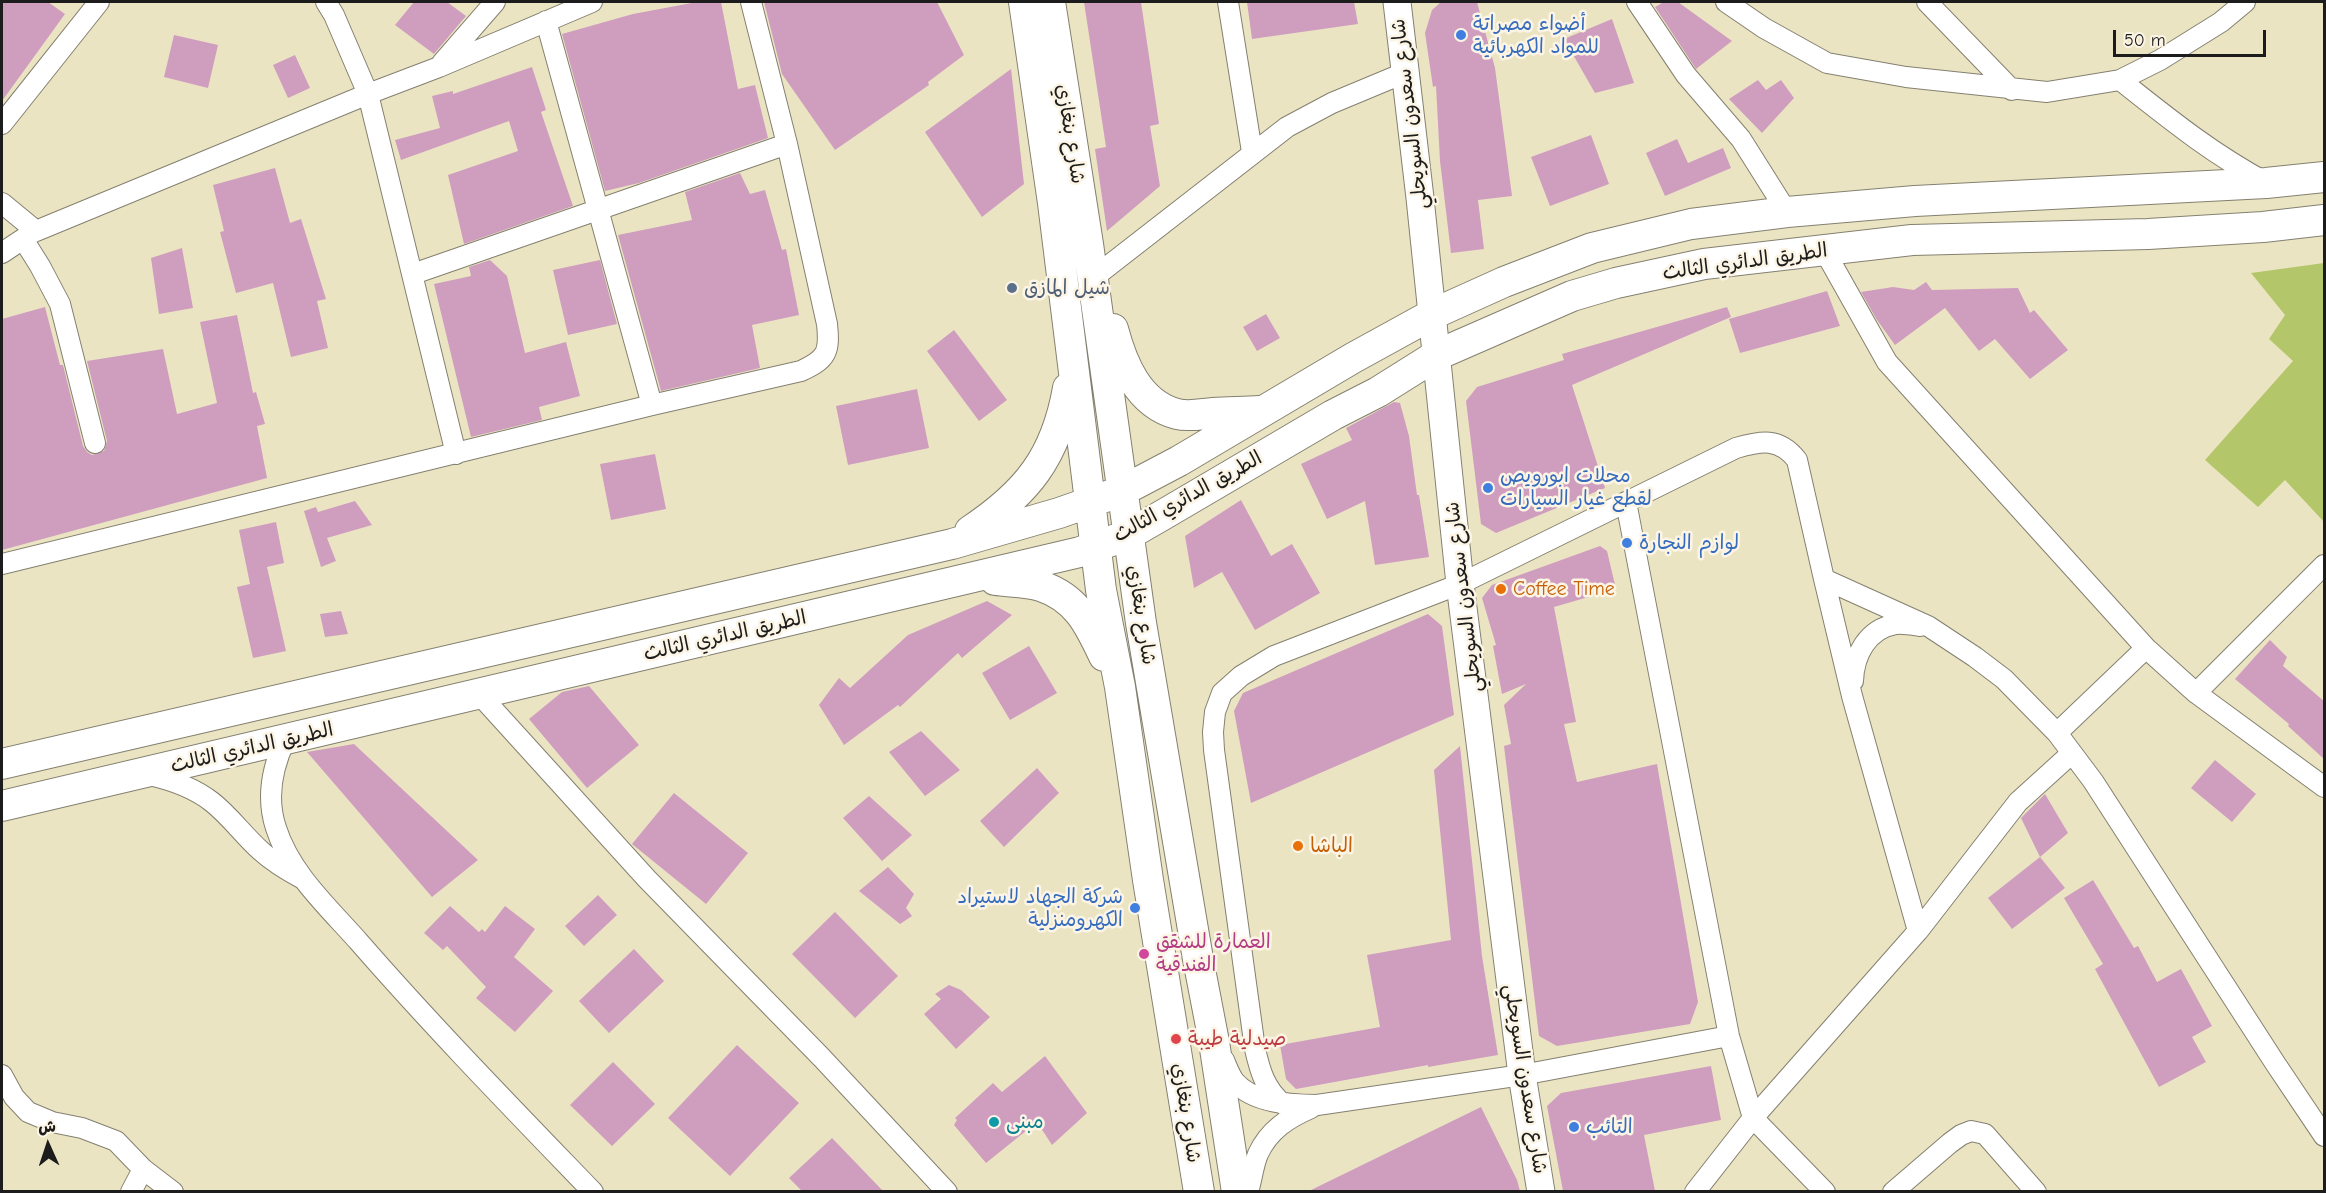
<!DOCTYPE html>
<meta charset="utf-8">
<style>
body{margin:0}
#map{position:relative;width:2326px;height:1193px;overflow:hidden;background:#ebe4c3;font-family:"Comic Neue","Playpen Sans Arabic",sans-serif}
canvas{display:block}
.frame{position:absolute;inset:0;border:3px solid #1c1c1c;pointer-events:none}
.north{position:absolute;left:18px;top:1115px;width:60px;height:60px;-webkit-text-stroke:4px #fcf5e5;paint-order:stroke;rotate:357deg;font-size:16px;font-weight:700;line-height:24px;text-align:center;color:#1c1c1c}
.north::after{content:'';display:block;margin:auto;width:21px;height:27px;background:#1c1c1c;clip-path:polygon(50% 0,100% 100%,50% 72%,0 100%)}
.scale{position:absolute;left:2113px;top:30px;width:153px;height:27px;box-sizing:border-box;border:3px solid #1c1c1c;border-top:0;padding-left:8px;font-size:18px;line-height:21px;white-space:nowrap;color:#1c1c1c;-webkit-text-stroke:4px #fcf5e5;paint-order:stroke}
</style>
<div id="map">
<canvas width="2326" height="1193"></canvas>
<div class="frame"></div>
<div class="north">ش</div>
<div class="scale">50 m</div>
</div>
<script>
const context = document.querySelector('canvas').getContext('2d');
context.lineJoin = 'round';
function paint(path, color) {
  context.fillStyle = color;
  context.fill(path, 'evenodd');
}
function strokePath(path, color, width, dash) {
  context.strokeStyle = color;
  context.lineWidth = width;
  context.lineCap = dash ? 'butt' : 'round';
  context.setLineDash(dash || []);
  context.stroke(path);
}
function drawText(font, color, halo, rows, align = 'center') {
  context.font = font + ' "Comic Neue","Playpen Sans Arabic",sans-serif';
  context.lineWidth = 5;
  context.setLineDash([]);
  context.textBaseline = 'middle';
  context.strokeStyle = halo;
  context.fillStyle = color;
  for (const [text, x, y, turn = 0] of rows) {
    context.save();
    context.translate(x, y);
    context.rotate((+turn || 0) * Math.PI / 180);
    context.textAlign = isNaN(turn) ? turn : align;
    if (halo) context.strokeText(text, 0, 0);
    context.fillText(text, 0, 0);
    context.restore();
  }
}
paint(new Path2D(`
 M2324,263V522L2285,480L2258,507L2205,460L2293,361L2269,339L2285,315L2251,273Z`), '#b4c66a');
paint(new Path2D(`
 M2,2H48L65,14L2,101Z
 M414,2H447L466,16L434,54L395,25Z
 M697,2H721L738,89L755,85L768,138L639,183L605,191L562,34L633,14Z
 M764,2H937L964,55L928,82L929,85L835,150L782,74Z
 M1084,2H1141L1159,124L1150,126L1160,186L1107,231L1095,149L1106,147Z
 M1247,2H1354L1358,24L1252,39Z
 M1441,2H1477L1495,68L1512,196L1478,200L1484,249L1451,253L1440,161L1436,86L1433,87L1425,33L1432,10Z
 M1664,2H1678L1732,41L1696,69L1655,7Z
 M1612,19L1634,83L1595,93L1564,39Z
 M174,35L218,45L208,88L164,77Z
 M295,55L310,88L288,98L273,65Z
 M532,67L546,110L541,112L573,206L464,244L448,175L518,151L509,121L401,160L395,140L440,128L432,96L453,91V94Z
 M1011,69L1024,184L982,217L925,132Z
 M1758,80L1766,90L1781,80L1794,98L1762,133L1729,99Z
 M1591,135L1609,184L1550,206L1531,157Z
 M1677,139L1688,163L1723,148L1731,168L1665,196L1646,153Z
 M275,168L290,223L301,219L326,299L317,301L328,348L291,357L273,283L236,293L220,232L224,231L213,185Z
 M740,173L750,194L765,190L782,250L786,249L799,315L752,325L760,368L661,391L618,235L692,220L685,192Z
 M182,248L193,308L159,314L151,258Z
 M490,260L507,276L525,353L566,342L580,396L539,407L542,420L471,437L434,284L471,276L469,267Z
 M600,260L617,324L568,335L553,270Z
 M1926,282L1932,290L2018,288L2030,313L2034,310L2068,350L2030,379L1995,339L1979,351L1945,308L1895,345L1877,320L1861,292L1893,287L1914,290Z
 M1827,291L1840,326L1740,353L1729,319Z
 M45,307L60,365H63L83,446L87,452L92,455L104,451L107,441L87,361L163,349L177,414L217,403L200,322L237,315L253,393L256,392L265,424L257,426L267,478L2,550V319Z
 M1727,307L1731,317L1572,385L1605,488L1496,533L1481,524L1466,401L1477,387L1564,360L1562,354Z
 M1266,314L1280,338L1257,351L1243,327Z
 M954,330L1007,400L979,421L927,351Z
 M917,389L929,448L848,465L836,406Z
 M1394,402L1400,403L1409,436L1417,495H1419L1429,557L1375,565L1365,501L1327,519L1301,464L1352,440L1346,428Z
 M655,454L666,509L611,520L600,464Z
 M1241,500L1271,556L1292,544L1320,593L1255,630L1222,572L1194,588L1185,536Z
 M355,501L372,525L327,538L336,561L321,567L304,511L316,507L318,512Z
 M276,522L284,563L267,567L286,651L253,658L237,587L250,584L239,530Z
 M1600,546L1607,551L1616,589L1554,607L1576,722L1564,724L1577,782L1657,764L1698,1002L1690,1024L1557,1046L1539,1036L1504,746L1511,744L1504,705L1526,684L1502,694L1493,646L1496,645L1482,598L1492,585Z
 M987,601L1012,615L962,658L958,653L900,707L898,705L844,745L819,705L839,678L850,688L908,635Z
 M341,611L348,634L325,637L320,614Z
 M1428,614L1442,626L1454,715L1251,803L1234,711L1243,693Z
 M2270,640L2287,657L2283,666L2325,702V760L2288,726L2289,724L2235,679Z
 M1029,646L1057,693L1010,720L982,673Z
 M589,686L639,745L587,788L529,719L562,692Z
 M921,731L960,770L925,796L889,752Z
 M354,744L478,860L432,897L307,752Z
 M1460,746L1482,956L1498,1055L1428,1067V1065L1296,1089L1286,1079L1280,1045L1380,1027L1367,955L1451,940L1434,770Z
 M2215,760L2256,794L2232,822L2191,788Z
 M1037,768L1059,793L1004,847L980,821Z
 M674,793L748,853L706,904L632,844Z
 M2045,794L2068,833L2040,857L2021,818Z
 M869,796L912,835L882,861L843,818Z
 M2040,857L2065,888L2012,929L1988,898Z
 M888,867L914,894L906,908L912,916L900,924L859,891Z
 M2093,880L2134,948L2138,946L2157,982L2181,969L2212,1026L2192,1037L2206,1062L2159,1087L2095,969L2103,964L2064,898Z
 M598,895L617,915L584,946L565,926Z
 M450,906L479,932L482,929L485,932L505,906L535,929L514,957L553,991L515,1032L476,998L486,987L447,946L443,950L424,933Z
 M835,912L898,976L855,1018L792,954Z
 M634,949L664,981L609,1033L579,1001Z
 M949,985L961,990L990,1017L956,1049L924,1014L941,999L935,994Z
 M737,1045L799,1103L730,1176L668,1118Z
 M1045,1056L1087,1113L1052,1145L1037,1122L986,1163L954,1125L957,1120L955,1118L993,1083L1002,1092Z
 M613,1062L655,1104L612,1146L570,1105Z
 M1711,1066L1721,1120L1644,1135L1655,1191H1563L1547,1106L1561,1093Z
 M1481,1107L1517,1180L1520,1191H1309Z
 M832,1138L883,1191H802L789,1178Z`), '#cf9ebf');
const minor = new Path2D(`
 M326,2L334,15L368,94L456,454
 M1228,2L1252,152
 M1637,2L1686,75L1741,139L1787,212
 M1726,2L1764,28L1827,63L1906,77L2047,92L2120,80L2160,60L2221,22L2245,2
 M1927,2L2012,90
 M546,21L652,405
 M442,63L495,2
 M2120,80C2168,118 2211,153 2265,182
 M2,124L99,2
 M2,203L36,231L368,94L439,67L592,2
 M23,239L40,266L60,304L95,443
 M1824,250L1887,362L2146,648L2196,693L2324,787
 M2,253L32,233
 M413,274L787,144
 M1098,274L1287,127L1332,103L1404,73
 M1626,502L1729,1036L1753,1118L1825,1192
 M2,564L652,405L801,371C827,359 830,352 827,324L787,144L751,2
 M1824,579L1852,696L1918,931
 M1853,681C1854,655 1867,629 1896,624C1903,623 1913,625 1920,626
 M2196,693L2324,565
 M480,695L647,879L822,1058L947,1192
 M2057,733L2146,648
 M285,740C272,768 266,798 276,828C290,873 329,908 359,942C434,1028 513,1109 593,1192
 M149,775C172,780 193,787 212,802C230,816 244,836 261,851C274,863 288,871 303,879
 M1224,1060C1227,1067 1230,1076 1235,1082C1253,1103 1292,1105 1317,1105L1522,1075L1729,1036
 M2,1075L14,1097L28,1112L52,1122L82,1128L116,1141L143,1169L173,1192
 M1283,1104C1265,1089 1260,1071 1255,1049L1214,750L1213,732L1215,712L1222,693L1241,676L1274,656L1460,584L1736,448C1761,441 1779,437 1797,460L1824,579L1928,626L1975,657L2004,679L2057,733L2093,781L2275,1063L2324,1136
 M131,1192L143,1169
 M1248,1192C1252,1179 1253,1166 1258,1154C1269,1130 1288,1118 1311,1108
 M1695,1192L1753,1118L1918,931L2018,802L2072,753
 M1893,1192L1950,1143L1961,1135L1971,1131L1985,1134L2036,1192`);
const secondary = new Path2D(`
 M1397,2L1420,198L1460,584L1522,1075L1541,1192`);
const primary = new Path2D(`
 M1024,2L1053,203L1101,590L1120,687L1148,880L1199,1192
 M1050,2L1088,244L1141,623L1198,959L1214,1042L1237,1192
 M1113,329C1122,363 1138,404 1177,414C1189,417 1201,414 1213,413C1229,412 1244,412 1260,411
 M970,531C1027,493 1056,457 1068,388
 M995,580C1010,582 1027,582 1041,586C1077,598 1089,624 1104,656
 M2,764L952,544L1059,513L1122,491L1179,461L1353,358L1433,314L1504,282L1592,248L1691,224L1787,212L1915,201L2266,183L2324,177
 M2,806L1080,552L1128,535L1161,516L1333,415L1378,392L1437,355L1572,296L1616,283L1704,264L1912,240L2148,234L2263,227L2324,220`);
strokePath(minor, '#848070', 22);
strokePath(secondary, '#848070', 29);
strokePath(primary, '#848070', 32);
strokePath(minor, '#fff', 20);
strokePath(secondary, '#fff', 27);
strokePath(primary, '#fff', 30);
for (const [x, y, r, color] of [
 [1461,35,6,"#3f7fe0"],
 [1012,288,6,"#5c6f8a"],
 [1488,488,6,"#3f7fe0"],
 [1627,543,6,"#3f7fe0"],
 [1501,589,6,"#e8710a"],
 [1298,846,6,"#e8710a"],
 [1135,908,6,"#3f7fe0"],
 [1144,954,6,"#d1479c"],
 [1176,1039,6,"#e0444e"],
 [994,1122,6,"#0f9aa8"],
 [1574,1127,6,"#3f7fe0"]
]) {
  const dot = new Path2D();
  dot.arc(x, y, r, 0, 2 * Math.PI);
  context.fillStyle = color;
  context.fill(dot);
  strokePath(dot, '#fcf5e5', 2);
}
drawText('20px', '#366cbe', '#fcf5e5', [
 ["أضواء مصراتة",1473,24],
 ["للمواد الكهربائية",1473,47],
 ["محلات ابورويص",1500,476],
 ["لقطع غيار السيارات",1500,499],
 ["لوازم النجارة",1639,543],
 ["شركة الجهاد لاستيراد",1123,897,"right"],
 ["الكهرومنزلية",1123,920,"right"],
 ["التائب",1586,1127]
], 'left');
drawText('20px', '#1c1c1c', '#fcf5e5', [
 ["شارع سعدون السويحلي",1410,114,-97],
 ["شارع بنغازي",1070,134,81],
 ["الطريق الدائري الثالث",1745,262,-8],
 ["الطريق الدائري الثالث",1188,497,-29],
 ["شارع سعدون السويحلي",1464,597,-97],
 ["شارع بنغازي",1141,615,81],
 ["الطريق الدائري الثالث",725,636,-13],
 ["الطريق الدائري الثالث",252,748,-13],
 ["شارع سعدون السويحلي",1525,1079,81],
 ["شارع بنغازي",1186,1113,81]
]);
drawText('20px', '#4e5e75', '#fcf5e5', [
 ["شيل المازق",1024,288]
], 'left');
drawText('20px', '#c56008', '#fcf5e5', [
 ["Coffee Time",1513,589],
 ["الباشا",1310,846]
], 'left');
drawText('20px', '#b23c85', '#fcf5e5', [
 ["العمارة للشقق",1156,942],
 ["الفندقية",1156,965]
], 'left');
drawText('20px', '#be3a42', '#fcf5e5', [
 ["صيدلية طيبة",1188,1039]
], 'left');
drawText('20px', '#0d838f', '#fcf5e5', [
 ["مبنى",1006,1122]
], 'left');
</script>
